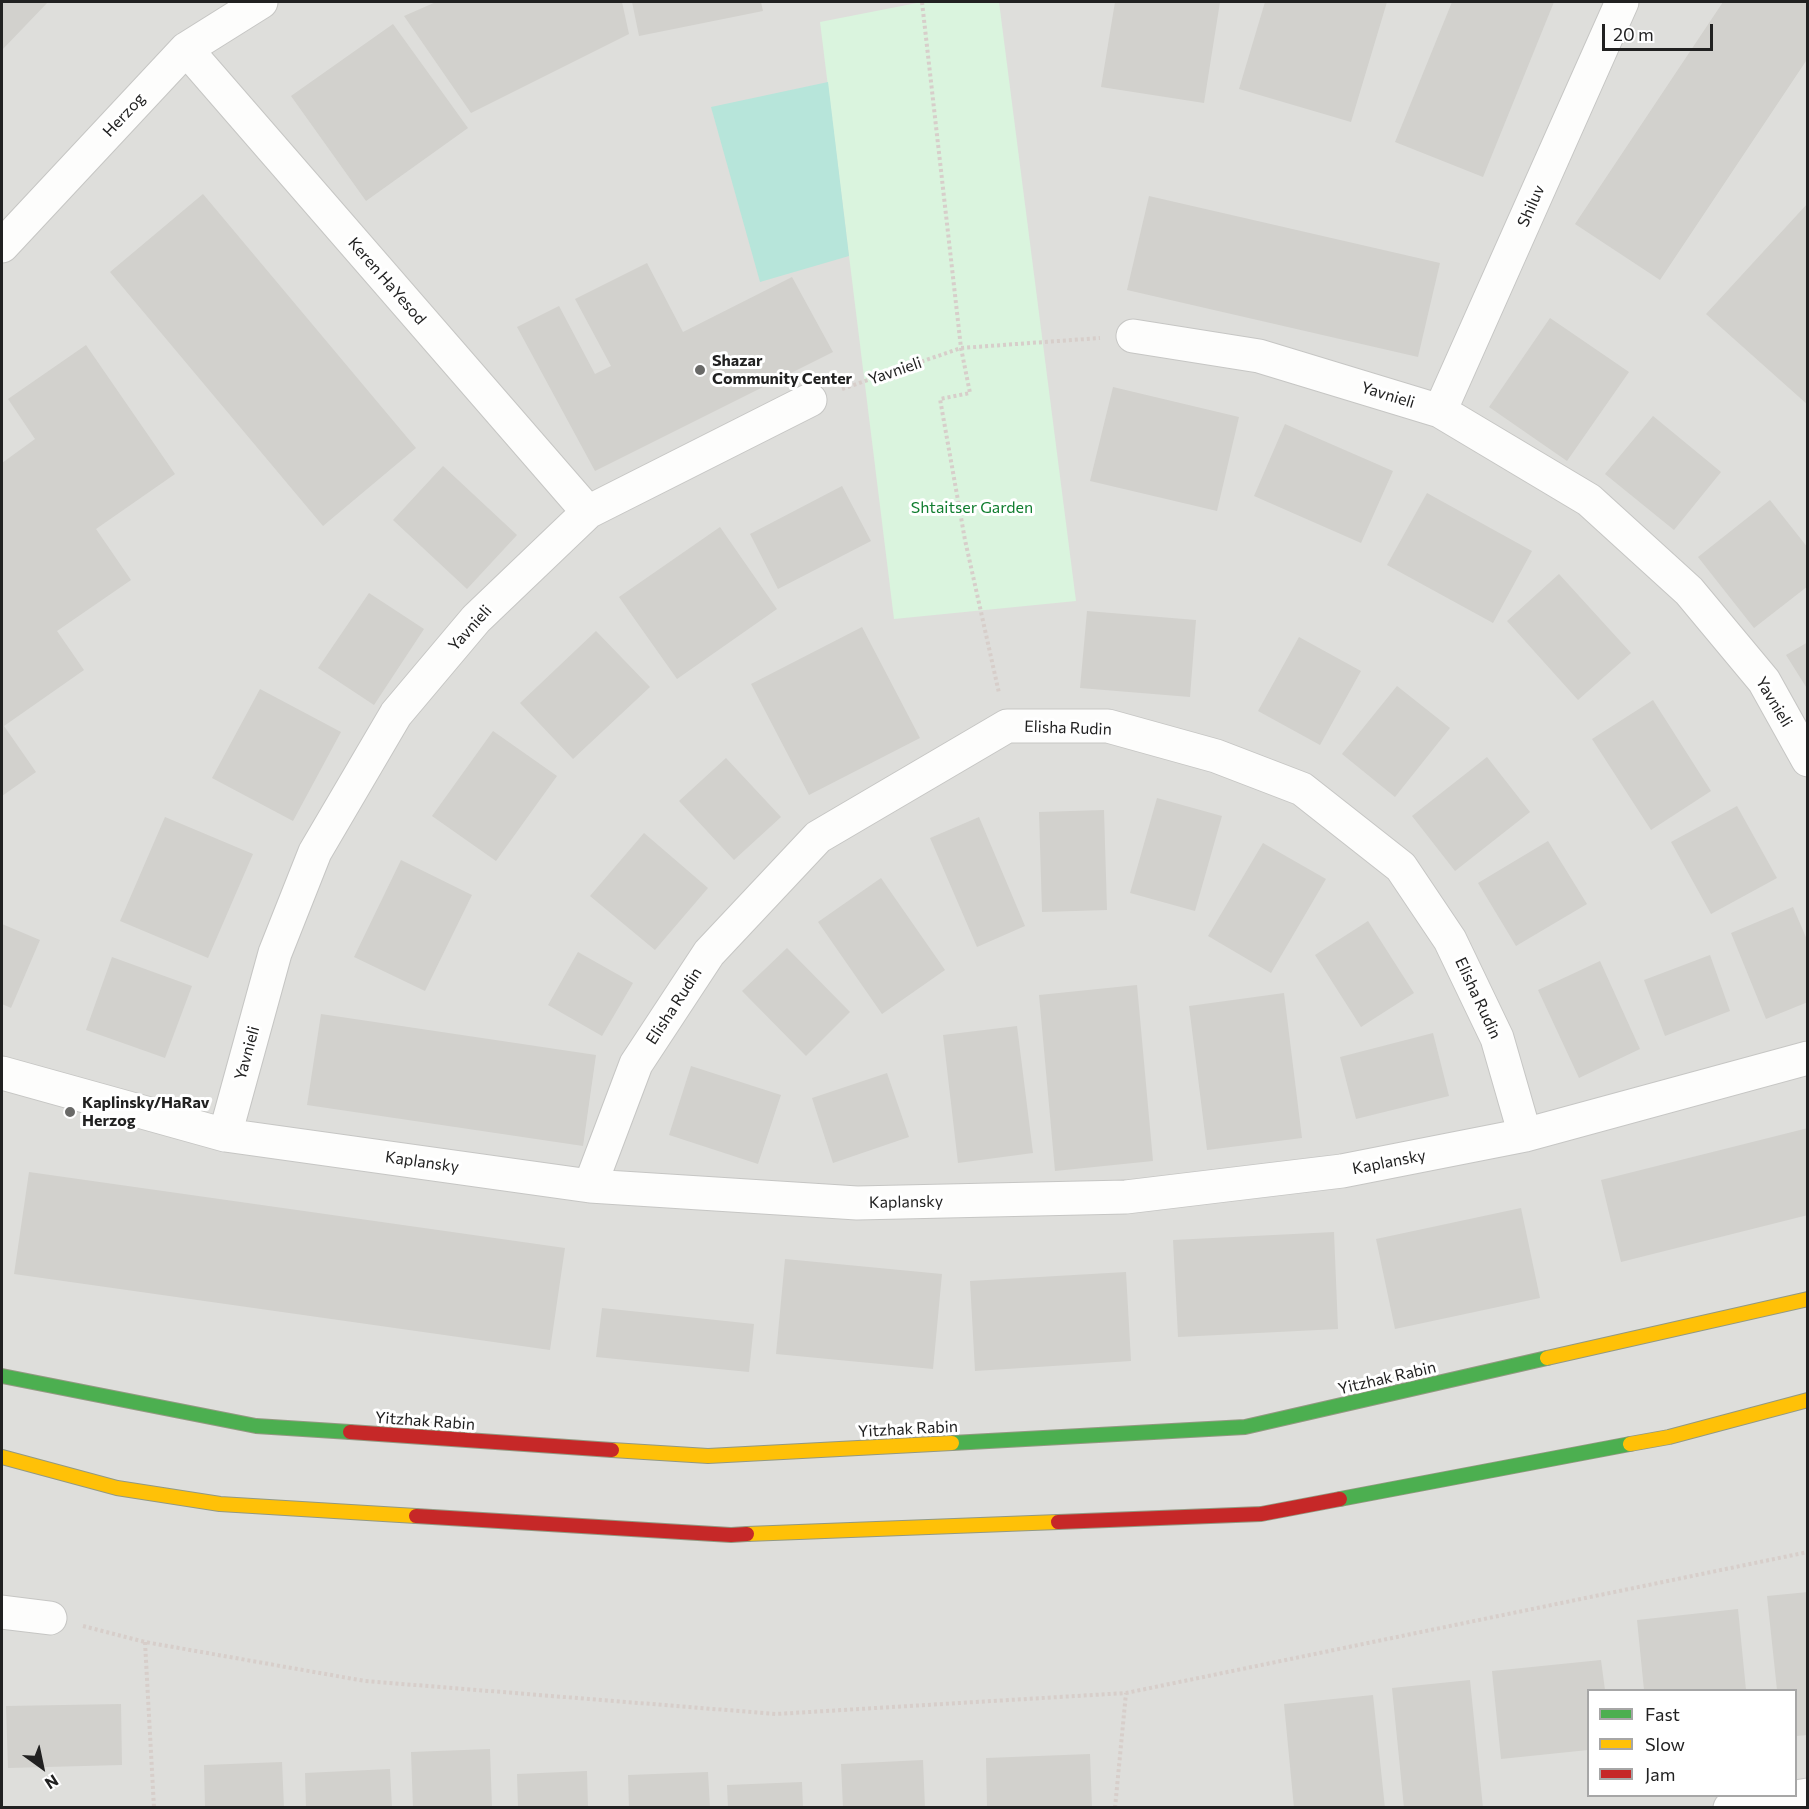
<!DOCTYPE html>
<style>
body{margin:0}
#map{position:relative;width:1809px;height:1809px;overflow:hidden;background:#efefea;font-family:Commissioner,sans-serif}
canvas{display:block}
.frame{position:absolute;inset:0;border:3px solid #212121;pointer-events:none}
.legend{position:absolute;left:1587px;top:1689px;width:210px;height:108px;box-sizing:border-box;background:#fff;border:2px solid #a6a6a6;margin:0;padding:8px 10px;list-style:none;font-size:18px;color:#212121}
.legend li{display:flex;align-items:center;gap:12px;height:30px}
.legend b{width:30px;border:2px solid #a6a6a6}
.north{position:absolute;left:12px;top:1737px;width:60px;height:60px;-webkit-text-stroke:4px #fff;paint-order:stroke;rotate:147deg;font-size:16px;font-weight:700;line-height:24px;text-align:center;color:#212121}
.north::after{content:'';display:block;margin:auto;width:21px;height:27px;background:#212121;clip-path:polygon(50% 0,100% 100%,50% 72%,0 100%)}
.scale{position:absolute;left:1602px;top:24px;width:111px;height:27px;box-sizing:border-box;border:3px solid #212121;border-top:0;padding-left:8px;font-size:18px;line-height:21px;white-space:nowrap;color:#212121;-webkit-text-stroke:4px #fff;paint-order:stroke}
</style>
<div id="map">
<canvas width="1809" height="1809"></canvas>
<div class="frame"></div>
<ul class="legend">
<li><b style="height:8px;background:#4caf50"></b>Fast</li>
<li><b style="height:8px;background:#ffc107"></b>Slow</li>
<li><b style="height:8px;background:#c62828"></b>Jam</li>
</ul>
<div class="north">N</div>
<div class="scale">20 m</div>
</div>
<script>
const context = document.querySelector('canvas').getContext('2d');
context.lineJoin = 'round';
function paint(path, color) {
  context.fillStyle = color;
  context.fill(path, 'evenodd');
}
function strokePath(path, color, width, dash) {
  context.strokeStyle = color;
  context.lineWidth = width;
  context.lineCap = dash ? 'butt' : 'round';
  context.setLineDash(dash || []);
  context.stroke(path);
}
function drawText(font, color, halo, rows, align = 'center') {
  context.font = font + ' Commissioner,sans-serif';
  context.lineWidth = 6;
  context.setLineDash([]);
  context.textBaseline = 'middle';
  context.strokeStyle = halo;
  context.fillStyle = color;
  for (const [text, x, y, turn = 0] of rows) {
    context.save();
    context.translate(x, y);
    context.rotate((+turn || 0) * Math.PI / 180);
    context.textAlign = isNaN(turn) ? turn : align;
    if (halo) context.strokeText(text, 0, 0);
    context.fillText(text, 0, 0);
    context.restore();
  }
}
paint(new Path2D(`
 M2,2H1807V1807L2,1808ZM1588,1690H1796V1796H1588Z`), '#dededb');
paint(new Path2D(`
 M922,2H999L1076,601L894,619L820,22Z`), '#daf4de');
paint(new Path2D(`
 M828,82L849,256L760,282L711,107Z`), '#b7e5da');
paint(new Path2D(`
 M2,2H48L2,50Z
 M436,2H622L629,34L471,113L404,16Z
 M632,2H761L763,11L639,36Z
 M1115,2H1220L1204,103L1101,87Z
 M1265,2H1387L1351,122L1239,89Z
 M1452,2H1554L1483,177L1395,142Z
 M1723,2H1808V58L1660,280L1575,224Z
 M393,24L468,128L366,201L291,96Z
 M203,194L416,448L323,526L110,272Z
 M1149,196L1440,263L1418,357L1127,290Z
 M1808,203V405L1706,314Z
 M647,263L683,332L792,277L833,352L595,471L517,327L559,306L595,374L611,366L575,299Z
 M1550,318L1629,372L1567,461L1489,407Z
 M86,345L175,474L96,529L131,580L57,631L84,670L4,726L36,772L2,796V463L35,439L8,399Z
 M1113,387L1239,417L1217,511L1090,481Z
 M1653,416L1721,472L1674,530L1605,474Z
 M1285,424L1393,471L1361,543L1254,496Z
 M443,466L517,535L467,589L393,520Z
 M842,486L871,541L778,589L750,534Z
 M1427,493L1532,551L1493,623L1387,565Z
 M1770,500L1808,548V586L1754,628L1698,557Z
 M720,527L777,609L677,679L619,597Z
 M1559,574L1631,653L1578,700L1507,621Z
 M369,593L424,629L374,705L318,668Z
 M1087,611L1196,620L1190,697L1080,688Z
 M862,627L920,738L809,795L751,684Z
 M596,631L650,687L573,759L520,703Z
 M1299,637L1361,671L1320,745L1258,711Z
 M1808,642V690L1786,655Z
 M1397,686L1450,728L1395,797L1342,754Z
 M260,689L341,732L293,821L212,778Z
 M1653,700L1711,791L1651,830L1592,739Z
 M493,731L557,776L496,861L432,816Z
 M1487,757L1530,812L1455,871L1412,816Z
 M726,758L781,817L734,860L679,801Z
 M1157,798L1222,816L1195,911L1130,893Z
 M1737,806L1777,878L1711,914L1671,842Z
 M1104,810L1107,910L1042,912L1039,812Z
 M165,817L253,854L208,958L120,921Z
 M979,817L1025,926L977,947L930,838Z
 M644,833L708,888L655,950L590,896Z
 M1548,841L1587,904L1516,946L1478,883Z
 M1263,843L1326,879L1271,973L1208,936Z
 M401,860L472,895L425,991L354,957Z
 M881,878L945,970L882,1014L818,922Z
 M1793,907L1808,942V1002L1766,1019L1731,933Z
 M1368,921L1414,993L1361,1027L1315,955Z
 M2,924L40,940L11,1008L2,1004Z
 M787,948L850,1012L806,1056L742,991Z
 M578,952L633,983L602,1036L548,1005Z
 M1710,955L1730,1011L1665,1036L1644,980Z
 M112,957L192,986L165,1058L86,1030Z
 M1600,961L1640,1049L1579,1078L1538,990Z
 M1137,985L1153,1161L1055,1171L1039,995Z
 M1284,993L1302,1138L1207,1150L1189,1006Z
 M321,1014L596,1055L583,1146L307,1105Z
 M1017,1026L1033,1153L958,1163L943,1035Z
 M1433,1033L1449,1096L1356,1119L1340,1057Z
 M691,1066L781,1095L758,1164L669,1135Z
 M887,1073L909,1137L833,1163L812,1098Z
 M1808,1128V1215L1621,1262L1601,1180Z
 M29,1172L565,1248L550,1350L14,1274Z
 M1521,1208L1540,1298L1395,1329L1376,1239Z
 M1334,1232L1338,1329L1178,1337L1173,1240Z
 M785,1259L942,1274L933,1369L776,1354Z
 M1126,1272L1131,1361L975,1371L970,1281Z
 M602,1308L754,1324L749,1372L596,1357Z
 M1808,1592V1735L1796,1736V1690H1777L1767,1596Z
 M1738,1609L1746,1690H1644L1637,1620Z
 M1601,1660L1605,1690H1588V1750L1501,1759L1492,1671Z
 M1470,1680L1483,1808H1404L1392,1688Z
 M1373,1695L1385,1808H1294L1284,1704Z
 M121,1704L122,1765L8,1768L6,1706Z
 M490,1749L492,1808H413L411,1752Z
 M1090,1754L1092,1808H987L986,1758Z
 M923,1760L925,1808H843L841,1764Z
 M282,1762L284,1808H205L204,1765Z
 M390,1769L392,1808H306L305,1773Z
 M587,1771L588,1808H518L517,1774Z
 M708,1772L710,1808H629L628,1775Z
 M802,1782L803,1808H728L727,1785Z`), '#d2d1cd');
const street = new Path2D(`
 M186,49L588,512
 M2,246L186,49L261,2
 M1133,336L1259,356L1440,411L1589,500L1689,591L1764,681L1808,760
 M1440,411L1622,2
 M2,1073L225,1135L590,1186L857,1203L1126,1197L1342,1171L1525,1135L1808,1058
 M225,1135L275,953L315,852L396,714L476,619L588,512L810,400
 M590,1186L636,1064L709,953L818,837L1007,726H1108L1216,756L1302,789L1401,867L1450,940L1497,1038L1525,1135
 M2,1612L50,1618
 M1730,1808L1808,1795`);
const fast = new Path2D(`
 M2,1376L256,1426L350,1432
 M952,1443L1245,1427L1547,1358
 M1340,1499L1630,1444`);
const slow = new Path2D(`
 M1547,1358L1808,1299
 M1630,1444L1669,1437L1808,1400
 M612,1450L708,1456L952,1443
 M2,1457L117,1488L220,1504L416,1516
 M747,1534L1058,1522`);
const jam = new Path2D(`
 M350,1432L612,1450
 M416,1516L731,1535L747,1534
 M1058,1522L1261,1514L1340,1499`);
strokePath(street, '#c6c6c4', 35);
strokePath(fast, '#939982', 16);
strokePath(slow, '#939982', 16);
strokePath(jam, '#939982', 16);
strokePath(new Path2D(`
 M922,2L961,348L970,393L940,399L965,540L999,693
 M842,389L961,348L1100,338
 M83,1626L145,1642L365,1681L776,1714L1126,1693L1808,1552
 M145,1642L154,1808
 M1115,1808L1126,1693`), '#d7ceca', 4, [3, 3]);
strokePath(street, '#fdfdfc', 33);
strokePath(fast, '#4caf50', 14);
strokePath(slow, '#ffc107', 14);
strokePath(jam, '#c62828', 14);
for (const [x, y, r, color] of [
 [700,370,6,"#696967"],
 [70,1112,6,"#696967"]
]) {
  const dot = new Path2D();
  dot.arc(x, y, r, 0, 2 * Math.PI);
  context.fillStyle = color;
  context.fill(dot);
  strokePath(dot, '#fff', 2);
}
drawText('16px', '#212121', '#fff', [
 ["Herzog",124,115,-47],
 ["Shiluv",1531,206,-66],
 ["Keren HaYesod",387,281,49],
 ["Yavnieli",895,371,-19],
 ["Yavnieli",1388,395,17],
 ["Yavnieli",470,628,-48],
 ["Yavnieli",1774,702,59],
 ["Elisha Rudin",1068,728,2],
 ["Elisha Rudin",1478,998,65],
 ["Elisha Rudin",674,1006,-57],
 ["Yavnieli",247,1053,-75],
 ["Kaplansky",422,1162,8],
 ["Kaplansky",1389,1162,-11],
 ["Kaplansky",906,1202,-1],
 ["Yitzhak Rabin",1387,1378,-13],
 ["Yitzhak Rabin",425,1421,4],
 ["Yitzhak Rabin",908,1429,-3]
]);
drawText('bold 16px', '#212121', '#fff', [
 ["Shazar",712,361],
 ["Community Center",712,379],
 ["Kaplinsky/HaRav",82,1103],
 ["Herzog",82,1121]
], 'left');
drawText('16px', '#107d2f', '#fff', [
 ["Shtaitser Garden",972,508]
]);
</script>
